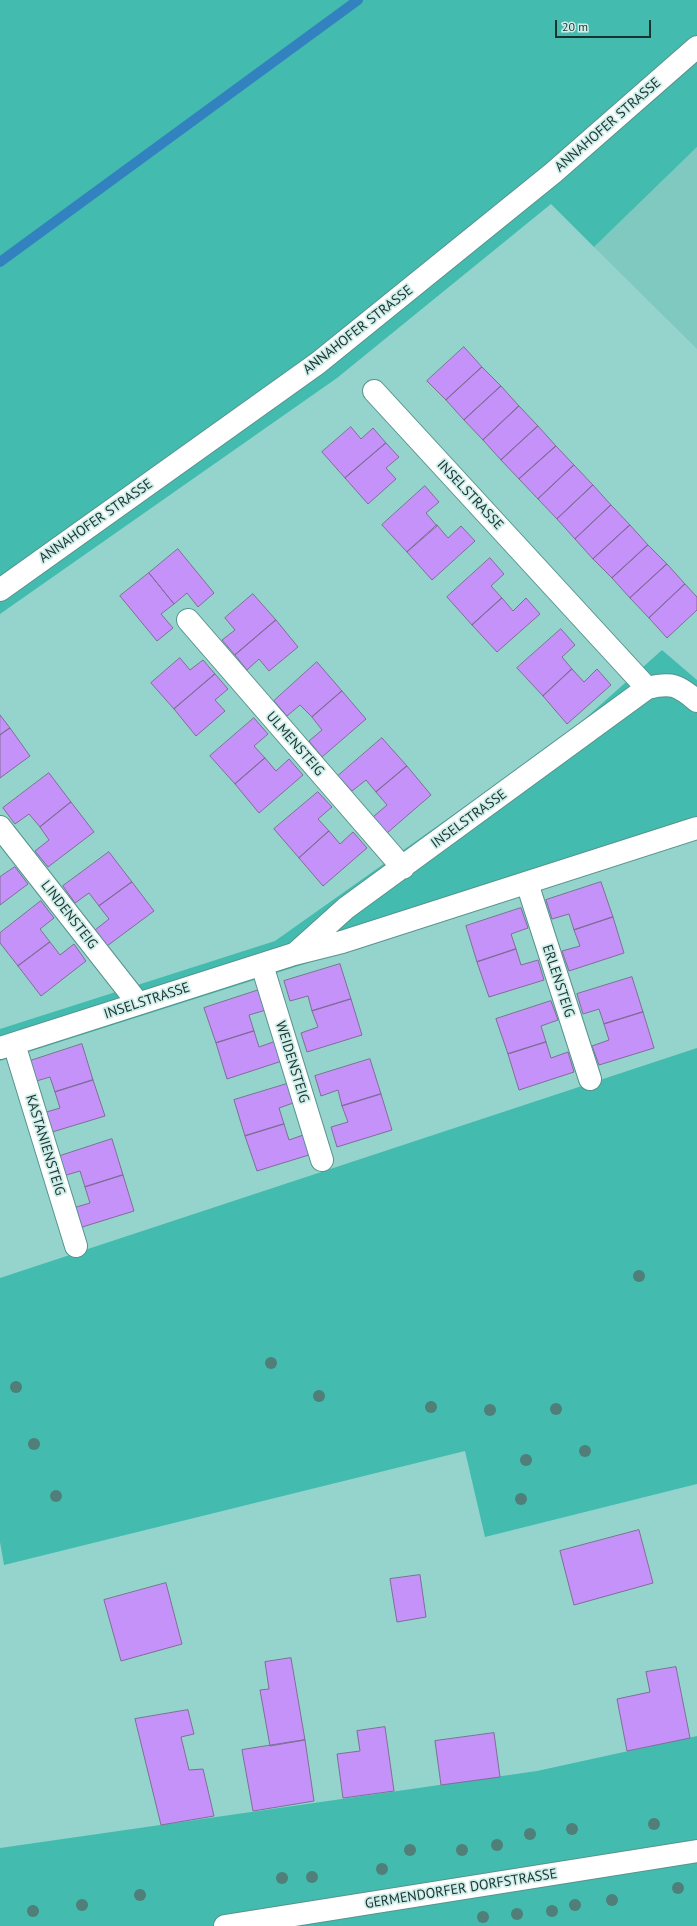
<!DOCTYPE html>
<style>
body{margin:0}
#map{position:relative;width:697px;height:1926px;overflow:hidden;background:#94d4cc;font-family:"PT Sans",sans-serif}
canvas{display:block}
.scale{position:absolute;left:555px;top:20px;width:96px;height:18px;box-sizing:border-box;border:2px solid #193330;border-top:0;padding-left:5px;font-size:12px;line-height:14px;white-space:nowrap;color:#193330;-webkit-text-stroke:3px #cfeee9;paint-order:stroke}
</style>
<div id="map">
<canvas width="697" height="1926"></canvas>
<div class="scale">20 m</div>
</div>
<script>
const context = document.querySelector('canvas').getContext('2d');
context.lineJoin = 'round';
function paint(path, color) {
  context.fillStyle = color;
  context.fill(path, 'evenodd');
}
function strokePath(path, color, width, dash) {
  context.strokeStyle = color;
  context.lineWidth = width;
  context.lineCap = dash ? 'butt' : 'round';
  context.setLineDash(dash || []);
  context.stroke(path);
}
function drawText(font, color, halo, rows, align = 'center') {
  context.font = font + ' "PT Sans",sans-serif';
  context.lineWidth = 3.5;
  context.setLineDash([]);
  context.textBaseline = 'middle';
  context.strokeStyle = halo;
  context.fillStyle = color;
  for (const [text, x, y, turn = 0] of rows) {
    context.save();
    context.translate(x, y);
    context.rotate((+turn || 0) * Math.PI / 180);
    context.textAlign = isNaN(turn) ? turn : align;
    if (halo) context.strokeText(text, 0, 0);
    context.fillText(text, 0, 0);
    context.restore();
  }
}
paint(new Path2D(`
 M697,147V349L594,247Z`), '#80c9c0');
paint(new Path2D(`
 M0,0H697V147L594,247L551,204L337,378L0,614Z
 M662,650L697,680V839L0,1061V1029L275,941L570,732Z
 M697,1048V1484L485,1537L465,1451L4,1565L0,1542V1278Z
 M697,1736V1926H0V1848L537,1771Z`), '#44bbaf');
strokePath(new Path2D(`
 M0,262L358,0`), '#3382c0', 10);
const building = new Path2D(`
 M464,347L482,367L446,400L427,381Z
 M482,367L501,386L464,420L446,400Z
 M501,386L519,406L483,440L464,420Z
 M519,406L538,426L501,460L483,440Z
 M538,426L556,446L519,479L501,460Z
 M351,427L361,439L373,428L386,443L345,478L322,452Z
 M386,443L399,457L386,468L396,479L368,504L345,478Z
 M556,446L574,465L538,499L519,479Z
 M574,465L593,485L557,519L538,499Z
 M593,485L611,505L575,539L557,519Z
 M425,486L439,502L426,513L437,526L407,552L382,525Z
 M611,505L630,525L593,559L575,539Z
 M437,525L448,538L461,526L475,541L432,580L407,552Z
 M630,525L648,545L612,578L593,559Z
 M648,545L667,564L630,598L612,578Z
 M178,549L214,593L198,607L187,593L174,604L149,573Z
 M490,558L504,574L491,586L502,598L472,625L447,597Z
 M667,564L685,584L649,618L630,598Z
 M149,573L174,604L161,614L173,628L157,641L120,596Z
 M685,584L697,597V610L667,638L649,618Z
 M253,594L276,620L235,655L222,640L235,630L225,618Z
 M502,598L513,611L526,598L540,614L497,652L472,625Z
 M276,620L298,647L269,671L259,659L247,670L235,655Z
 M561,629L575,645L562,657L572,669L543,696L517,668Z
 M180,658L190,670L203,660L215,674L174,709L151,683Z
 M317,662L342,691L312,717L300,705L287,716L274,701Z
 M572,669L584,682L597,669L611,685L567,724L543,696Z
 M215,674L228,689L215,700L225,711L196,736L174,709Z
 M342,691L366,719L322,757L309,741L322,730L312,717Z
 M0,715L10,728L0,735Z
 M254,718L268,734L254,746L265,758L235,784L210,756Z
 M10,728L30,756L0,778V735Z
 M382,738L407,766L376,792L366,780L352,791L338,776Z
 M265,758L276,771L289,759L303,775L259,813L235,784Z
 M407,766L431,795L387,833L373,817L387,805L376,792Z
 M49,773L71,802L40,827L29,814L15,824L3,808Z
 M318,792L332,807L318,819L329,831L299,858L274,829Z
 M71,802L94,832L48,867L35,851L49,840L40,827Z
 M329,831L340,844L353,832L367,848L323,886L299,858Z
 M109,852L132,882L99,906L89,893L75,903L63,886Z
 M15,867L28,884L0,905V877Z
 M132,882L154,911L107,946L95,930L109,919L99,906Z
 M601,882L613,917L574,930L569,914L552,919L546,900Z
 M41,901L54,918L40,929L50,942L18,966L0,943V933Z
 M521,908L528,928L511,934L516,949L477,962L466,926Z
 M613,917L624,953L569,971L562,951L580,946L574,930Z
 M50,942L60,955L74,944L86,961L41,996L18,966Z
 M516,949L521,965L538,960L544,980L489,997L477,962Z
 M340,964L351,999L312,1011L308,996L290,1001L284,981Z
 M632,977L643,1012L604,1024L599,1009L583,1014L577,994Z
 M259,990L266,1010L249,1015L254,1031L216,1043L204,1008Z
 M351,999L362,1035L307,1052L301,1033L318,1027L312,1011Z
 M551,1001L558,1020L541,1026L546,1042L508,1054L496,1019Z
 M643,1012L654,1048L599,1065L592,1046L609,1040L604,1024Z
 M254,1031L259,1047L276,1041L282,1061L227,1079L216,1043Z
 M546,1042L551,1058L568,1052L574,1072L519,1090L508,1054Z
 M82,1044L93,1080L55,1092L50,1077L33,1082L27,1062Z
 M370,1059L381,1094L342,1106L338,1090L321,1096L315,1076Z
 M93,1080L105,1116L49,1133L43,1113L60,1108L55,1092Z
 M290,1083L296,1102L279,1108L284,1124L245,1136L234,1100Z
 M381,1094L392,1130L337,1147L331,1127L348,1122L342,1106Z
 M284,1124L289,1140L306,1134L312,1154L257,1171L245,1136Z
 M112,1139L123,1175L85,1187L80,1171L63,1176L57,1157Z
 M123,1175L134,1211L79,1228L73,1208L90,1203L85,1187Z
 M639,1530L653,1583L574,1605L560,1551Z
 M420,1575L426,1617L397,1622L390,1579Z
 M166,1583L182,1644L121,1661L104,1600Z
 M291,1658L305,1740L270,1746L260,1690L269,1689L265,1662Z
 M676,1667L690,1738L627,1751L617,1699L650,1692L646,1672Z
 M188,1710L194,1734L181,1737L189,1770L203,1769L214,1816L161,1825L135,1719Z
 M385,1727L394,1791L343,1798L337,1754L360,1751L357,1731Z
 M494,1733L500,1777L441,1785L435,1741Z
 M305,1740L314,1801L253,1811L242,1750Z`);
paint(building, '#c592fa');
strokePath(building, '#806d96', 1);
const minor = new Path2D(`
 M374,391L647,688C672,682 678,685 697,701
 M0,590L318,363L553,173L697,47
 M188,620L403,868
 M0,827L138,1003
 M527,883L590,1079
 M297,952L346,908L647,688
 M262,965L322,1160
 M14,1044L76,1246
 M0,1048L294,954L342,942L697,828`);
const major = new Path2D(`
 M225,1926L697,1851`);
strokePath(minor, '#56948d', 24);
strokePath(major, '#56948d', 24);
strokePath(minor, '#fff', 22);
strokePath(major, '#fff', 22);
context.fillStyle = '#507e78';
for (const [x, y] of [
 [639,1276],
 [271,1363],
 [16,1387],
 [319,1396],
 [431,1407],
 [556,1409],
 [490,1410],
 [34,1444],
 [585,1451],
 [526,1460],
 [56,1496],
 [521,1499],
 [654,1824],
 [572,1829],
 [530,1834],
 [497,1845],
 [410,1850],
 [462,1850],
 [382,1869],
 [312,1877],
 [282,1878],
 [678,1888],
 [140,1895],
 [612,1900],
 [82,1905],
 [575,1905],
 [33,1911],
 [552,1911],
 [517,1914],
 [483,1917]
]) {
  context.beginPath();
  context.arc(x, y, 6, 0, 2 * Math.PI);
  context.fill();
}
drawText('14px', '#193330', '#cfeee9', [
 ["ANNAHOFER STRASSE",608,125,-41],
 ["ANNAHOFER STRASSE",358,330,-38],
 ["INSELSTRASSE",470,495,47],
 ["ANNAHOFER STRASSE",96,521,-35],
 ["ULMENSTEIG",295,744,49],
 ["INSELSTRASSE",469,819,-36],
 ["LINDENSTEIG",69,915,52],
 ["ERLENSTEIG",558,981,72],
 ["INSELSTRASSE",147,1001,-18],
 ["WEIDENSTEIG",292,1062,73],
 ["KASTANIENSTEIG",45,1145,73],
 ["GERMENDORFER DORFSTRASSE",461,1889,-9]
]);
</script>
